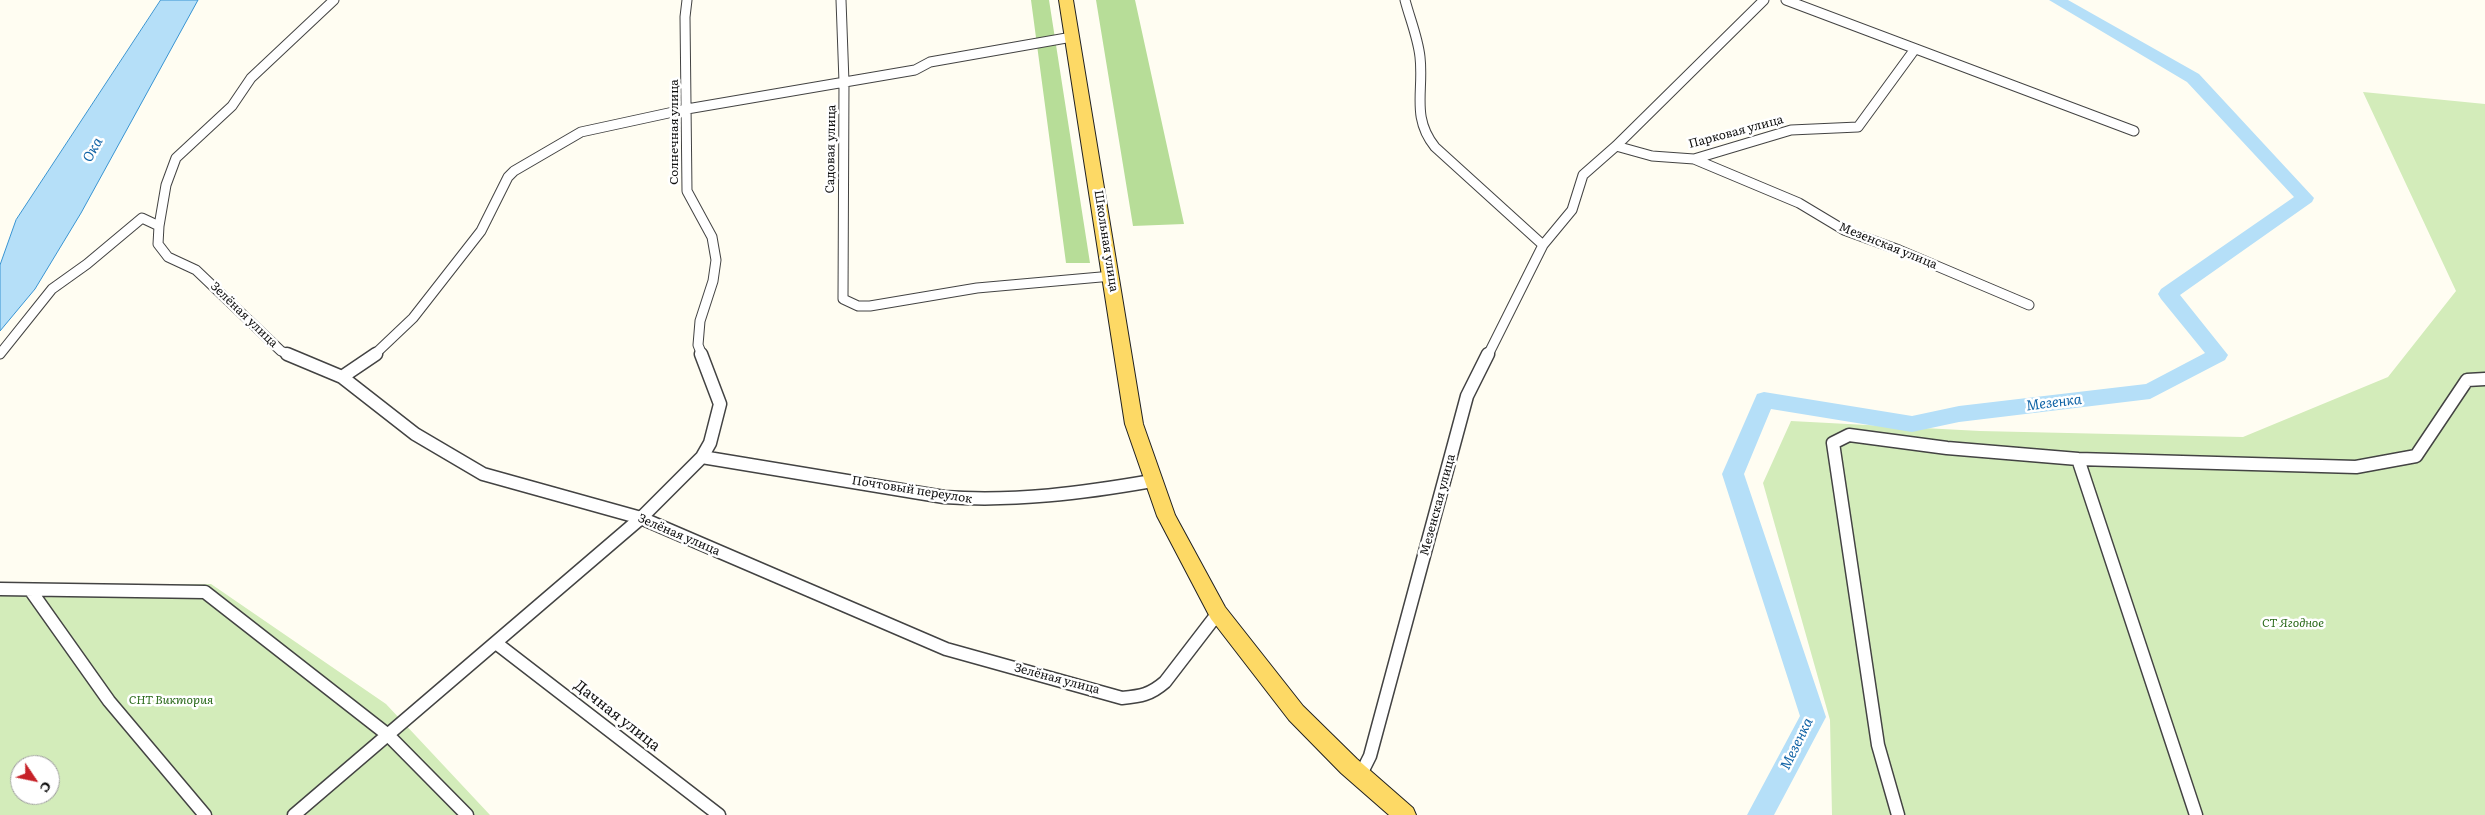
<!DOCTYPE html>
<meta charset="utf-8">
<style>
body{margin:0}
#map{position:relative;width:2485px;height:815px;overflow:hidden;background:#fffdf2;font-family:Literata,serif}
canvas{display:block}
.north{position:absolute;left:10px;top:755px;width:50px;height:50px;box-sizing:border-box;background:#fff;border:1px solid #9f9f9f;border-radius:50%;rotate:124deg;font-size:14px;font-weight:700;line-height:20px;text-align:center;color:#101010}
.north::after{content:'';display:block;margin:auto;width:18px;height:22px;background:#c62128;clip-path:polygon(50% 0,100% 100%,50% 72%,0 100%)}
</style>
<div id="map">
<canvas width="2485" height="815"></canvas>
<div class="north">С</div>
</div>
<script>
const context = document.querySelector('canvas').getContext('2d');
context.lineJoin = 'round';
function paint(path, color) {
  context.fillStyle = color;
  context.fill(path, 'evenodd');
}
function strokePath(path, color, width, dash) {
  context.strokeStyle = color;
  context.lineWidth = width;
  context.lineCap = dash ? 'butt' : 'round';
  context.setLineDash(dash || []);
  context.stroke(path);
}
function drawText(font, color, halo, rows, align = 'center') {
  context.font = font + ' Literata,serif';
  context.lineWidth = 5;
  context.setLineDash([]);
  context.textBaseline = 'middle';
  context.strokeStyle = halo;
  context.fillStyle = color;
  for (const [text, x, y, turn = 0] of rows) {
    context.save();
    context.translate(x, y);
    context.rotate((+turn || 0) * Math.PI / 180);
    context.textAlign = isNaN(turn) ? turn : align;
    if (halo) context.strokeText(text, 0, 0);
    context.fillText(text, 0, 0);
    context.restore();
  }
}
paint(new Path2D(`
 M2363,92L2485,104V815H1832L1830,720L1763,483L1791,421L1980,431L2243,437L2388,377L2456,291Z
 M211,584L386,704L490,815H0V586ZM20,765H50V795H20Z`), '#d3ecba');
paint(new Path2D(`
 M1031,0H1049L1090,263H1066Z
 M1096,0H1135L1184,224L1133,226Z`), '#b7dd98');
const water = new Path2D(`
 M161,0H198L81,213L35,289L0,331V265L16,220Z`);
paint(water, '#b5dff8');
strokePath(water, '#3994d2', 1);
paint(new Path2D(`
 M2049,0H2068L2199,74L2314,198L2312,202L2180,295L2228,355L2225,360L2150,399L1959,422L1912,432L1771,409L1744,474L1826,717L1774,815H1747L1800,716L1722,474L1757,394L1764,392L1912,416L1959,406L2146,384L2205,353L2161,299L2158,294L2161,289L2294,197L2187,82Z`), '#b5dff8');
const minorFar1 = new Path2D(`
 M687,0L685,17L687,191L712,237L716,260L713,281L700,321L698,345L702,355
 M841,0L844,82L843,299L858,306H870L977,288L1112,276
 M1405,0C1410,19 1418,38 1420,57C1424,91 1411,117 1435,147L1543,245
 M1786,0L2134,131
 M1616,146L1652,156L1694,159L1791,130L1858,127L1915,49
 M1694,159L1799,203L1844,230L1899,250L2029,305
 M159,226L166,185L176,158L232,106L251,78L334,0
 M0,354L52,289L87,264L142,218L159,226L158,244L168,257L196,270L281,351L290,355
 M374,355L413,318L481,231L508,177L514,171L581,132L687,109L915,70L930,62L1072,37
 M1488,355L1543,245L1572,210L1583,175L1616,146L1764,0`);
const minor = new Path2D(`
 M287,354L342,377L415,434L483,474L641,518L946,649L1122,698C1141,696 1150,695 1165,682L1218,613
 M342,377L376,354
 M702,457L944,497C1015,502 1083,493 1152,481
 M0,589L205,592L388,735L467,815
 M31,591L109,701L205,815
 M496,643L719,815
 M1360,776L1370,756L1467,396L1488,354
 M294,815L641,518L702,457L710,443L720,404L701,354
 M1898,815L1878,745L1833,443L1849,435L1947,448L2078,459
 M2196,815L2078,459L2356,467L2416,456L2467,380L2485,379`);
const primary = new Path2D(`
 M1059,0H1073L1143,424L1175,515L1225,607L1303,706L1357,759L1413,808L1416,815H1389L1341,773L1289,720L1211,619L1157,516L1125,424Z`);
strokePath(minorFar1, '#434343', 11);
strokePath(minor, '#434343', 15);
strokePath(primary, '#212121', 2);
strokePath(minorFar1, '#fff', 9);
strokePath(minor, '#fff', 12);
paint(primary, '#fdd965');
drawText('12px', '#101010', '#fff', [
 ["Солнечная улица",674,132,-90],
 ["Парковая улица",1736,132,-15],
 ["Садовая улица",831,149,-89],
 ["Школьная улица",1106,241,81],
 ["Мезенская улица",1888,246,22],
 ["Зелёная улица",244,315,44],
 ["Почтовый переулок",912,490,9],
 ["Мезенская улица",1438,505,-75],
 ["Зелёная улица",679,535,23],
 ["Зелёная улица",1057,679,15]
]);
drawText('italic 12px', '#2c6b1c', '#fff', [
 ["СТ Ягодное",2293,623],
 ["СНТ Виктория",171,700]
]);
drawText('italic 14px', '#1365a7', '#fff', [
 ["Ока",93,150,-61],
 ["Мезенка",2054,403,-7],
 ["Мезенка",1797,744,-64]
]);
drawText('15px', '#101010', '#fff', [
 ["Дачная улица",617,716,38]
]);
</script>
